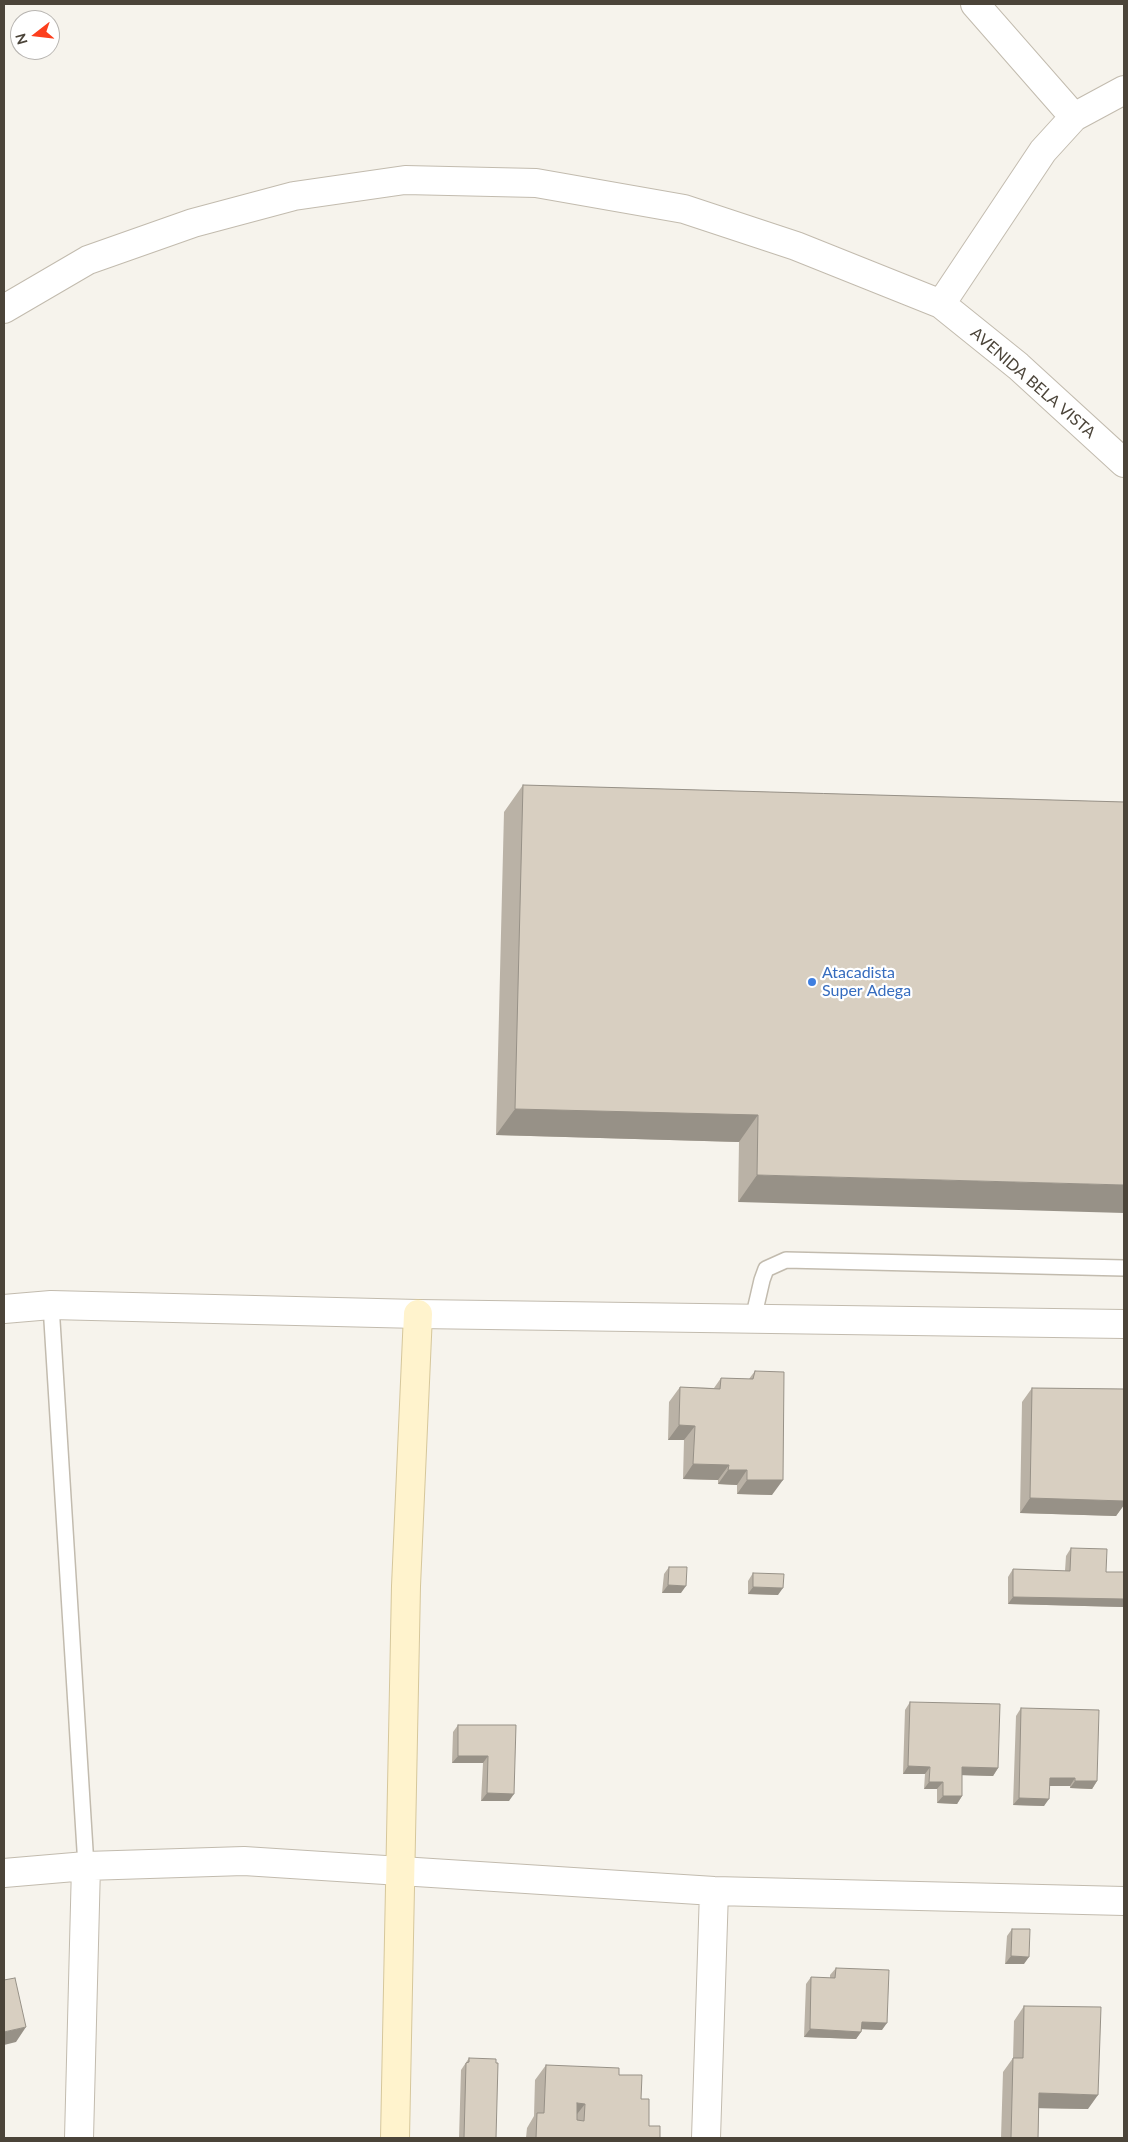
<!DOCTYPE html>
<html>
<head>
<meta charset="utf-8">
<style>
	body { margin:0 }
	#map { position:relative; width:1128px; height:2142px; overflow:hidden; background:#f6f3ec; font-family:Lato,sans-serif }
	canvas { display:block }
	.frame { position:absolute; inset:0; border:5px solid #4b4439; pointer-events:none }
	.north { position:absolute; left:10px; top:10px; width:50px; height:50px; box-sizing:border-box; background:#fff; border:1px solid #b7b4b0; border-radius:50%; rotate:254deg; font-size:14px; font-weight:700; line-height:20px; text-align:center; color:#4b4439 }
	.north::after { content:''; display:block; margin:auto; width:18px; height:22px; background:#fc3f1d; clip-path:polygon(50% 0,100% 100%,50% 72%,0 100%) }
</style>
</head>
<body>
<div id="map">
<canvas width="1128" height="2142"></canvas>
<div class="frame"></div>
<div class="north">N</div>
</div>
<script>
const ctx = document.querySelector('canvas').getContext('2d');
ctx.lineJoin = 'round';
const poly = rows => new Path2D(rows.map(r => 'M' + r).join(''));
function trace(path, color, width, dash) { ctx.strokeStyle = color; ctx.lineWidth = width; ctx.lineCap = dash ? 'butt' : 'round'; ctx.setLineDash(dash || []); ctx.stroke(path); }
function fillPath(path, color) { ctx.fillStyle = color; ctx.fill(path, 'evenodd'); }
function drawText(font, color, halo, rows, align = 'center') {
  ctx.font = font + ' Lato,sans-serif'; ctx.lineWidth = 4.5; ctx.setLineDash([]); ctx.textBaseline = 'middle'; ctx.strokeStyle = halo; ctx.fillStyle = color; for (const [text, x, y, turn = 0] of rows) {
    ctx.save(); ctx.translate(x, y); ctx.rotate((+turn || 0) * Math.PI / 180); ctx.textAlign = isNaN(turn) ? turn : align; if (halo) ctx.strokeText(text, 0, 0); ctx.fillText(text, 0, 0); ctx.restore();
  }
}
const lane = poly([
	[51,1305,86,1866],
	[753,1319,762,1280,766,1269,786,1260,1124,1268]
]);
const street = poly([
	[975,4,1074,117],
	[941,304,1018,366,1124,463],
	[4,309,88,260,193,223,294,196,405,180,536,183,684,209,796,246,941,304,1043,151,1074,117,1124,90],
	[4,1309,51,1305,418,1314,1124,1324],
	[4,1873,86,1866,244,1861,714,1891,1124,1901],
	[79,2138,86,1866],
	[706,2138,714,1891]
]);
const secondary = poly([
	[395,2138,406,1586,418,1314]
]);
trace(lane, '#c2bbae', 18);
trace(street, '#c2bbae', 30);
trace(secondary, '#d6c79b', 30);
trace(lane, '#fff', 15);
trace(street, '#fff', 28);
trace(secondary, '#fff3cd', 28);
fillPath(poly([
	[523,785,1124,802,738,1202,739,1142,496,1135,504,812],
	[755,1371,772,1495,737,1494,737,1485,718,1484,718,1480,683,1479,684,1440,668,1440,669,1402,680,1387,714,1388,721,1378,749,1379],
	[1032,1388,1124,1389,1124,1505,1116,1516,1020,1513,1022,1402],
	[1071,1548,1106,1572,1124,1572,1124,1605,1123,1607,1008,1604,1008,1577,1013,1569,1065,1571,1066,1556],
	[669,1567,681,1593,662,1593,664,1574],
	[753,1573,778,1595,748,1594,748,1581],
	[910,1702,998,1768,993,1776,962,1775,962,1796,957,1804,937,1803,937,1789,924,1789,925,1774,903,1774,905,1710],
	[1021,1708,1097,1781,1092,1789,1070,1788,1070,1786,1049,1786,1044,1806,1013,1805,1016,1716],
	[458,1725,516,1725,509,1801,481,1801,483,1763,452,1763,453,1732],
	[1012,1929,1024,1964,1005,1964,1007,1936],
	[836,1968,882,2030,862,2029,861,2032,856,2039,804,2037,806,1984,811,1977,830,1978,830,1975],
	[1024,2006,1088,2109,1039,2108,1038,2138,1001,2138,1003,2072,1013,2058,1014,2021],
	[469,2058,496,2138,459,2138,461,2070],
	[546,2065,619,2075,649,2126,660,2138,526,2138,527,2128,534,2116,535,2080]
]), '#bab2a6');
fillPath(poly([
	[515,1109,758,1115,739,1142,496,1135],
	[757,1175,1124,1185,1124,1213,738,1202],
	[679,1425,695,1426,684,1440,668,1440],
	[693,1464,729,1465,718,1480,683,1479],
	[728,1470,747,1470,737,1485,718,1484],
	[747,1480,783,1480,772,1495,737,1494],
	[1030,1498,1124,1501,1124,1505,1116,1516,1020,1513],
	[668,1585,686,1586,681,1593,662,1593],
	[753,1587,783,1588,778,1595,748,1594],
	[1013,1597,1124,1599,1124,1605,1123,1607,1008,1604],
	[458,1756,488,1756,483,1763,452,1763],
	[908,1766,930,1767,925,1774,903,1774],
	[962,1767,998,1768,993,1776,957,1775],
	[1050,1778,1075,1778,1070,1786,1044,1786],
	[1075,1781,1097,1781,1092,1789,1070,1788],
	[929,1782,943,1782,937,1789,924,1789],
	[487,1793,514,1794,509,1801,481,1801],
	[943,1796,962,1796,957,1804,937,1803],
	[1019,1798,1049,1799,1044,1806,1013,1805],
	[1011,1956,1029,1957,1024,1964,1005,1964],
	[862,2022,887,2023,882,2030,857,2029],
	[26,2027,16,2042,4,2045,4,2032],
	[810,2029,861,2032,856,2039,804,2037],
	[1039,2093,1098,2095,1088,2109,1029,2108],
	[577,2103,585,2104,574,2118]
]), '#979187');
const building = poly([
	[523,785,1124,802,1124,1185,757,1175,758,1115,515,1109,523,785],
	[755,1371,784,1372,783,1480,747,1480,747,1470,728,1470,729,1465,693,1464,695,1426,679,1425,680,1387,720,1389,721,1378,753,1379,755,1371],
	[1032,1388,1124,1389,1124,1501,1030,1498,1032,1388],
	[1071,1548,1107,1549,1106,1572,1124,1572,1124,1599,1013,1597,1013,1569,1070,1571,1071,1548],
	[669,1567,687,1567,686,1586,668,1585,669,1567],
	[753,1573,784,1574,783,1588,753,1587,753,1573],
	[910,1702,1000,1704,998,1768,962,1767,962,1796,943,1796,943,1782,929,1782,930,1767,908,1766,910,1702],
	[1021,1708,1099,1710,1097,1781,1075,1781,1075,1778,1050,1778,1049,1799,1019,1798,1021,1708],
	[458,1725,516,1725,514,1794,487,1793,488,1756,458,1756,458,1725],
	[1012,1929,1030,1929,1029,1957,1011,1956,1012,1929],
	[836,1968,889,1970,887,2023,862,2022,861,2032,810,2029,811,1977,835,1978,836,1968],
	[15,1978,26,2027,4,2032,4,1980,15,1978],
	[1024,2006,1101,2007,1098,2095,1039,2093,1038,2138,1011,2138,1013,2058,1023,2058,1024,2006],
	[469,2058,496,2059,496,2063,498,2063,496,2138,464,2138,466,2063,469,2062,469,2058],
	[546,2065,619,2068,619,2075,642,2075,641,2099,649,2099,649,2126,660,2126,660,2138,536,2138,537,2113,544,2113,546,2065],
	[577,2103,585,2104,584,2121,577,2120,577,2103]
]);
fillPath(building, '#d8cfc1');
trace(building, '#979187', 1);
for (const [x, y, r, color] of [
	[812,982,5,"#3f7fe0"]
]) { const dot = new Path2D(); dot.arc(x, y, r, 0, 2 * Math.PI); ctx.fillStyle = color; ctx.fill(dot); trace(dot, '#fff', 2); }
drawText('16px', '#4b4439', '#fff', [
	["AVENIDA BELA VISTA",1033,383,41]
]);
drawText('16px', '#366cbe', '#fff', [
	["Atacadista",822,973],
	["Super Adega",822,991]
], 'left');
</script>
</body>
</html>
